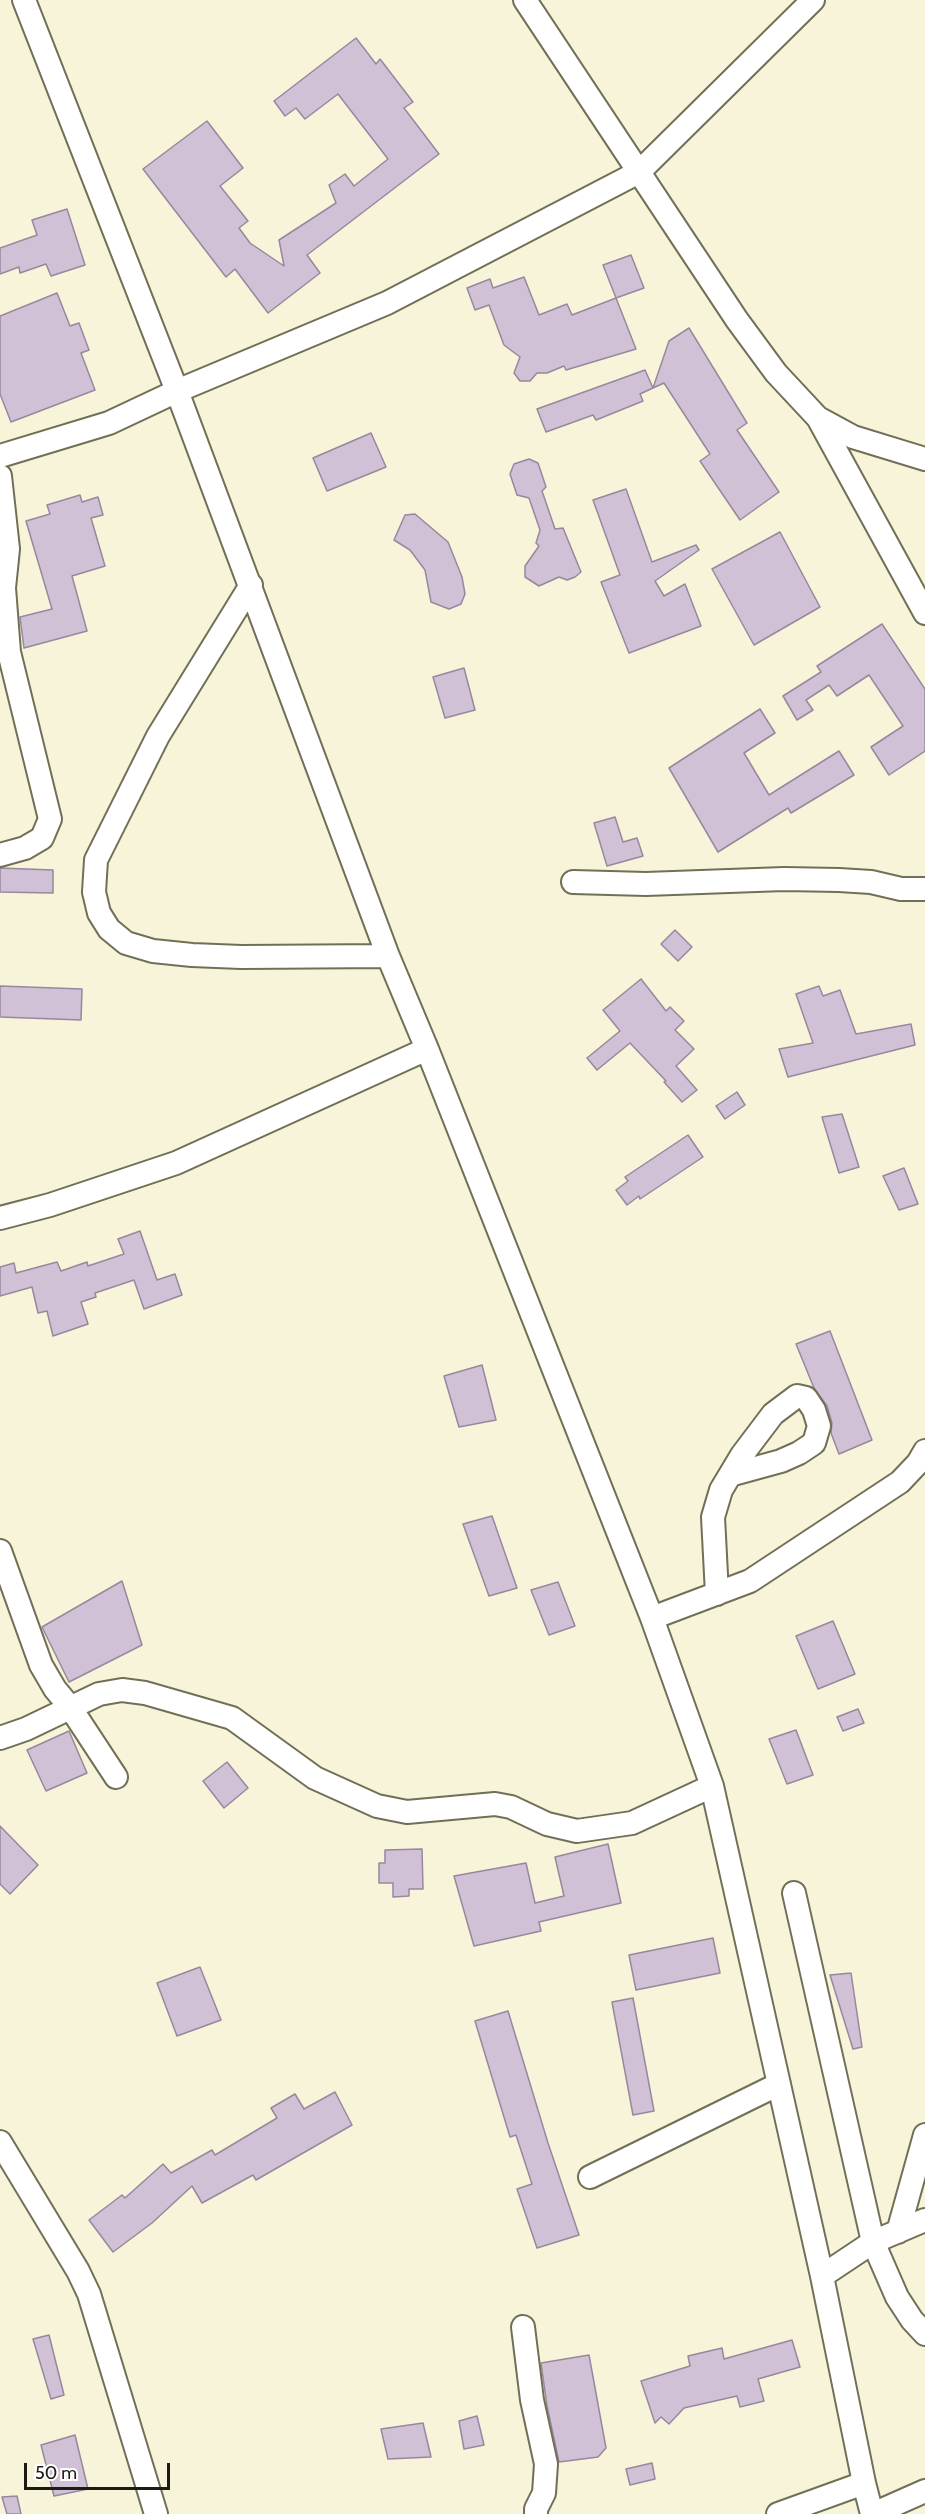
<!DOCTYPE html>
<html>
<head>
<meta charset="utf-8">
<style>
	body { margin:0 }
	#map { position:relative; width:925px; height:2514px; overflow:hidden; background:#f7f4d9; font-family:Cabin,sans-serif }
	canvas { display:block }
	.scale { position:absolute; left:24px; top:2463px; width:146px; height:27px; box-sizing:border-box; border:3px solid #1c1b11; border-top:0; padding-left:8px; font-size:18px; line-height:21px; white-space:nowrap; color:#1c1b11; -webkit-text-stroke:4px #fff; paint-order:stroke }
</style>
</head>
<body>
<div id="map">
<canvas width="925" height="2514"></canvas>
<div class="scale">50 m</div>
</div>
<script>
const ctx = document.querySelector('canvas').getContext('2d');
ctx.lineJoin = 'round';
function fillPath(path, color) { ctx.fillStyle = color; ctx.fill(path, 'evenodd'); }
const poly = rows => new Path2D(rows.map(r => 'M' + r).join(''));
function trace(path, color, width, dash) { ctx.strokeStyle = color; ctx.lineWidth = width; ctx.lineCap = dash ? 'butt' : 'round'; ctx.setLineDash(dash || []); ctx.stroke(path); }
const building = poly([
	[356,38,376,64,380,59,413,102,404,108,439,154,307,255,320,273,268,313,235,269,226,277,143,169,207,121,243,168,220,186,248,221,239,228,250,243,284,266,279,240,336,203,329,185,345,174,354,186,388,159,338,94,305,119,296,108,285,116,274,101,356,38],
	[67,209,85,265,51,276,46,264,20,273,19,267,0,274,0,248,37,235,32,220,67,209],
	[631,255,644,288,616,298,603,265,631,255],
	[524,277,539,315,567,304,572,315,616,298,636,349,566,370,564,366,547,373,537,373,530,381,520,381,514,373,520,357,504,345,489,305,475,310,467,288,490,279,493,288,524,277],
	[57,293,70,326,79,323,89,350,81,353,95,390,11,422,0,394,0,316,57,293],
	[689,328,747,423,737,430,779,492,740,520,700,461,710,454,664,383,653,388,669,341,689,328],
	[645,370,653,388,640,394,643,401,596,420,593,415,546,432,537,409,645,370],
	[371,433,386,467,327,491,313,458,371,433],
	[529,459,538,463,546,487,542,491,555,529,563,528,581,572,575,577,567,580,559,577,539,586,525,577,525,566,539,546,536,543,540,530,529,498,517,495,510,474,514,464,529,459],
	[626,489,652,562,696,545,699,550,655,581,664,596,685,584,701,626,629,653,601,582,620,575,593,500,626,489],
	[80,495,82,502,98,497,103,515,91,518,105,566,72,576,87,631,24,648,20,617,52,609,26,521,50,514,47,505,80,495],
	[415,514,448,542,462,577,465,594,461,604,449,609,431,602,425,570,410,550,394,540,405,515,415,514],
	[780,532,820,607,754,645,712,569,780,532],
	[882,624,925,689,925,751,889,775,871,747,903,726,869,675,837,696,829,685,806,700,813,710,797,720,783,696,821,672,817,666,882,624],
	[464,668,475,710,445,718,433,677,464,668],
	[760,709,775,733,744,753,769,795,839,751,854,775,791,813,788,808,718,852,669,768,760,709],
	[615,817,623,842,637,838,643,856,607,866,594,823,615,817],
	[0,868,53,870,53,893,0,892,0,868],
	[675,930,692,947,678,961,661,944,675,930],
	[641,979,666,1011,670,1007,684,1021,675,1030,694,1049,676,1066,697,1090,682,1102,664,1082,666,1081,630,1043,597,1070,587,1058,620,1031,603,1010,641,979],
	[0,986,82,989,81,1020,0,1017,0,986],
	[819,986,823,996,840,990,856,1034,911,1024,915,1045,788,1077,779,1049,813,1043,796,994,819,986],
	[737,1092,745,1105,725,1119,716,1106,737,1092],
	[842,1114,859,1167,839,1173,822,1117,842,1114],
	[688,1135,703,1157,640,1199,639,1196,627,1205,616,1190,628,1181,625,1177,688,1135],
	[904,1168,918,1204,899,1210,883,1176,904,1168],
	[140,1231,157,1280,175,1274,182,1295,144,1309,134,1280,95,1293,96,1297,81,1302,88,1324,53,1336,47,1311,38,1313,32,1287,0,1296,0,1267,14,1263,16,1273,57,1262,61,1271,87,1262,88,1266,124,1254,118,1239,140,1231],
	[830,1331,872,1440,839,1454,831,1433,832,1423,827,1406,814,1388,796,1344,830,1331],
	[482,1365,496,1420,459,1427,444,1376,482,1365],
	[492,1516,517,1588,489,1596,463,1524,492,1516],
	[122,1581,142,1645,69,1682,42,1627,122,1581],
	[558,1582,575,1626,549,1635,531,1590,558,1582],
	[833,1621,855,1674,818,1689,796,1636,833,1621],
	[858,1709,864,1723,843,1731,837,1717,858,1709],
	[796,1730,813,1775,787,1784,769,1739,796,1730],
	[69,1731,87,1773,46,1791,27,1750,69,1731],
	[227,1762,248,1788,224,1808,203,1781,227,1762],
	[0,1826,38,1865,10,1894,0,1884,0,1826],
	[608,1844,621,1903,539,1922,541,1931,474,1946,454,1876,526,1863,535,1903,564,1896,555,1857,608,1844],
	[422,1849,423,1889,409,1889,409,1896,393,1897,393,1883,379,1883,379,1863,385,1863,385,1850,422,1849],
	[713,1938,720,1973,636,1990,629,1955,713,1938],
	[200,1967,221,2020,177,2036,157,1983,200,1967],
	[851,1973,862,2047,853,2049,830,1975,851,1973],
	[633,1998,654,2111,633,2115,612,2002,633,1998],
	[508,2011,548,2143,579,2235,537,2248,517,2189,532,2184,516,2135,510,2137,475,2021,508,2011],
	[335,2092,352,2125,256,2180,253,2175,202,2203,192,2186,152,2223,113,2252,89,2220,122,2195,125,2198,163,2164,171,2173,212,2150,215,2155,277,2118,271,2108,295,2094,304,2109,335,2092],
	[49,2335,64,2395,51,2399,33,2339,49,2335],
	[792,2340,800,2367,758,2379,764,2401,740,2407,737,2396,684,2408,669,2424,661,2417,655,2423,641,2381,690,2366,688,2356,722,2348,724,2359,792,2340],
	[589,2355,606,2448,598,2457,559,2462,547,2406,541,2363,589,2355],
	[477,2416,484,2445,464,2449,459,2421,477,2416],
	[423,2423,431,2457,388,2459,381,2429,423,2423],
	[75,2435,88,2489,54,2496,41,2445,75,2435],
	[652,2463,655,2479,630,2485,626,2469,652,2463],
	[17,2496,21,2514,7,2514,2,2497,17,2496]
]);
fillPath(building, '#d1c1d7');
trace(building, '#97889d', 1.5);
const minor = poly([
	[24,0,177,391,388,956,427,1049,652,1618,712,1786,822,2276,864,2483,872,2514],
	[525,0,737,320,776,373,818,418,853,437,925,459],
	[818,418,925,613],
	[0,456,109,423,177,391,387,303,639,172,813,0],
	[0,476,8,549,4,588,9,652,50,819,42,838,25,848,0,855],
	[251,585,158,736,96,860,94,892,99,913,109,929,126,943,153,951,192,955,241,957,388,956],
	[573,882,646,884,784,879,839,880,871,882,901,889,925,889],
	[0,1218,50,1205,176,1163,427,1049],
	[0,1551,41,1665,55,1689,70,1707,116,1777],
	[717,1594,713,1517,721,1490,742,1455,773,1414,797,1396,806,1398,814,1410,819,1426,814,1443,799,1453,781,1461,730,1475],
	[652,1618,750,1581,900,1482,918,1463,925,1451],
	[0,1738,26,1729,99,1694,122,1690,145,1693,232,1718,315,1778,377,1806,407,1812,495,1804,511,1807,547,1824,577,1831,632,1823,712,1786],
	[794,1893,873,2242,897,2297,912,2320,925,2334],
	[0,2142,78,2271,89,2294,156,2514],
	[590,2177,779,2084],
	[898,2232,925,2135],
	[822,2276,873,2242,925,2220],
	[523,2327,532,2400,546,2464,544,2493,536,2509,536,2514],
	[778,2514,864,2483],
	[873,2514,925,2491]
]);
trace(minor, '#726f57', 26);
trace(minor, '#fff', 22);
</script>
</body>
</html>
